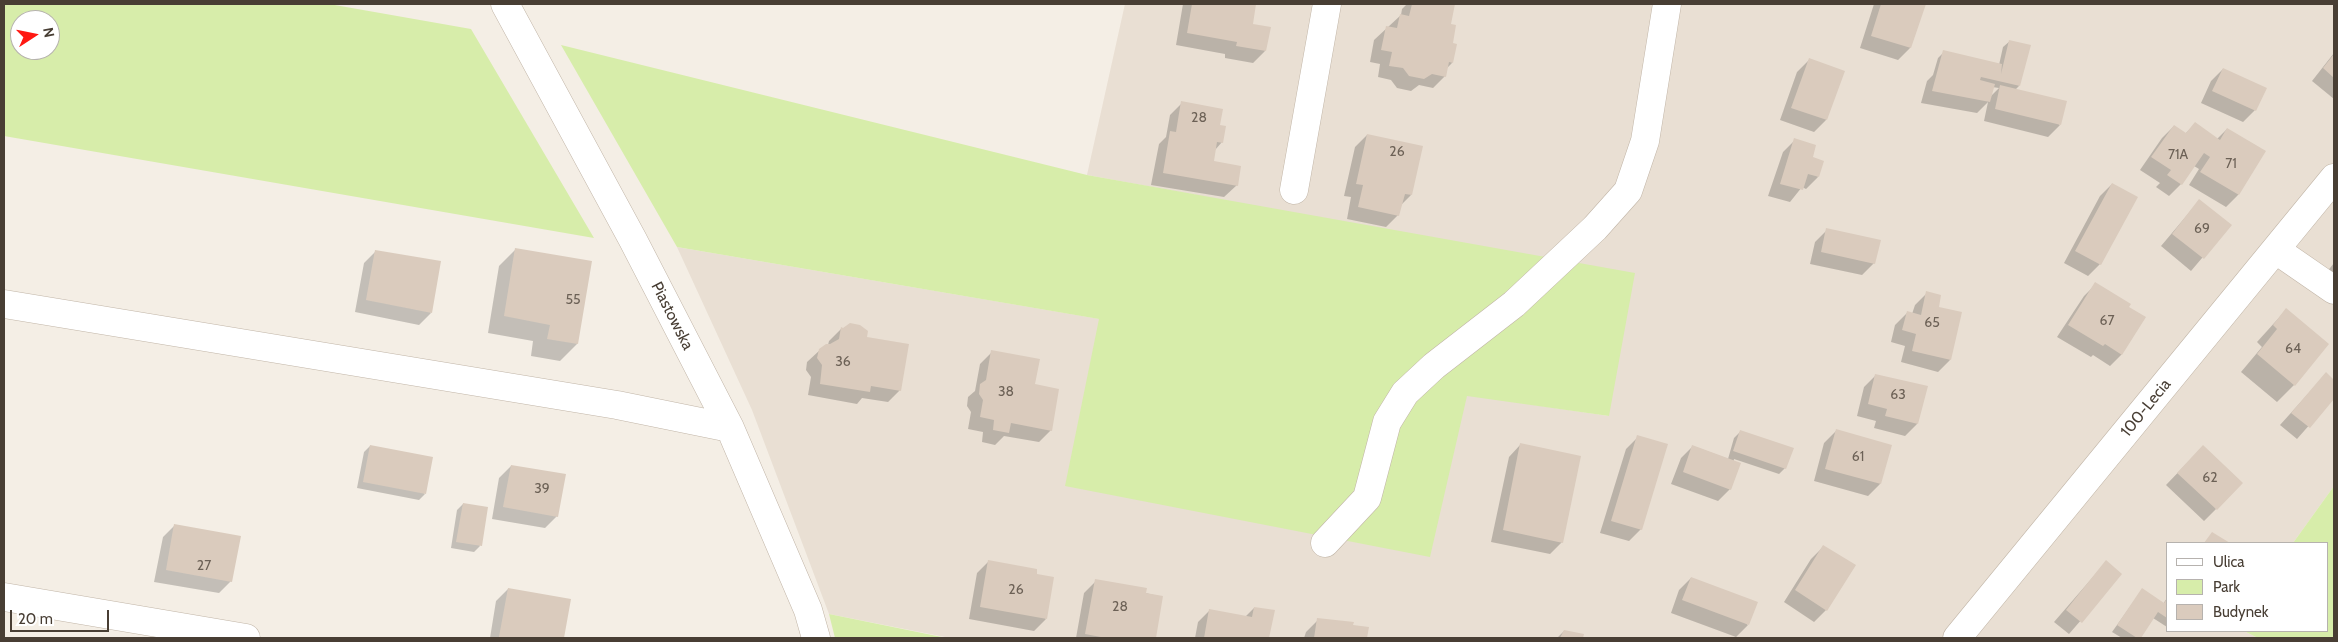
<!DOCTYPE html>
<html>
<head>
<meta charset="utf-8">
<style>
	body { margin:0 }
	#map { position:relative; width:2338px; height:642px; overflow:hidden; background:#f4eee5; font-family:Cabin,sans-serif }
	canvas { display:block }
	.frame { position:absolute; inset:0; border:5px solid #483e34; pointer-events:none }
	.legend { position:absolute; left:2166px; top:542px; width:162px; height:90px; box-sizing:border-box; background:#fff; border:1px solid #b6b2ae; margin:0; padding:6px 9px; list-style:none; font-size:15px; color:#483e34 }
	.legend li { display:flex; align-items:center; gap:10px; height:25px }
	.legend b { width:25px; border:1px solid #b6b2ae }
	.north { position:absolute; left:10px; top:10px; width:50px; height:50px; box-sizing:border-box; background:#fff; border:1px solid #b6b2ae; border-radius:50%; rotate:79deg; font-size:14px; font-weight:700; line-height:20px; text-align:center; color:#483e34 }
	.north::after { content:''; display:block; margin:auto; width:18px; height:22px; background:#ff1812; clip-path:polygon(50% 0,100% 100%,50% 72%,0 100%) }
	.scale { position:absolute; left:10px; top:610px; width:99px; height:22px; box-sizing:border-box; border:2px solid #483e34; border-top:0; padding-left:6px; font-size:15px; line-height:18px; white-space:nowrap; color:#483e34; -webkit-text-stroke:4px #fff; paint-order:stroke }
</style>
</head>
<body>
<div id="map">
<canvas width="2338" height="642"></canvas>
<div class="frame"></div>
<ul class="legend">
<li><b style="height:6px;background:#fff"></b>Ulica</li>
<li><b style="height:14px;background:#d7edaa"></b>Park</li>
<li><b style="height:14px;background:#dacbbd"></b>Budynek</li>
</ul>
<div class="north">N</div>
<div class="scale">20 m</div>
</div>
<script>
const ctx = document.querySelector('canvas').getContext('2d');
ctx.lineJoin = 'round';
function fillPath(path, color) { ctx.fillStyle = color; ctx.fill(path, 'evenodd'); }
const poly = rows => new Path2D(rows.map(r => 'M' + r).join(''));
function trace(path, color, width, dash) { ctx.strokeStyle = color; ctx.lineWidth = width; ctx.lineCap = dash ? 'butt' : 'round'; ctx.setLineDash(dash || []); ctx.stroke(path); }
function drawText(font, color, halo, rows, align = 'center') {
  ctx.font = font + ' Cabin,sans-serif'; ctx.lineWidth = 4.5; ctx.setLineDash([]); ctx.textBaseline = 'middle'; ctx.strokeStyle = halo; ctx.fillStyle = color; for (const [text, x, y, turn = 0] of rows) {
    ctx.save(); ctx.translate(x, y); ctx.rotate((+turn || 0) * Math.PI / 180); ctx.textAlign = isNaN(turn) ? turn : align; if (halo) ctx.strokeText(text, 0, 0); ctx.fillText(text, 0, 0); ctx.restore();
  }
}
fillPath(poly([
	[1125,4,2334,4,2334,486,2293,543,2167,543,2167,631,2244,631,2258,638,950,638,829,614,752,410,677,247,1100,319,1467,395,1609,416,1299,214,1087,175]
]), '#e9dfd3');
fillPath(poly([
	[4,4,329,4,471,29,594,238,4,136],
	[20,20,50,20,50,50,20,50],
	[561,45,1087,175,1635,273,1609,416,1467,396,1430,557,1065,486,1099,319,677,247],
	[2334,486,2334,638,2258,638,2244,631,2327,631,2327,543,2293,543],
	[829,614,942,637,950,638,835,638]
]), '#d7edaa');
fillPath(poly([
	[1183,4,1255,4,1251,25,1269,28,1265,51,1253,63,1225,58,1225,54,1176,45],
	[1407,4,1453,5,1450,25,1452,63,1446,69,1445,76,1433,88,1419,85,1411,91,1397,88,1391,80,1378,77,1380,64,1370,62,1374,40,1401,15,1402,9],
	[1874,4,1925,4,1910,48,1898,60,1860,48],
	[2010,41,2019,86,2015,90,2060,125,2048,137,1984,121,1988,102,1977,113,1921,103,1927,81,1933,75,1938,58,1944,52,1999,65,2003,47],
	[1992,87,1999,88,1990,97],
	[2334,53,2334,99,2312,81],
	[1809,60,1843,72,1826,120,1814,132,1780,120,1797,72],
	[2223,69,2255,110,2243,122,2201,103,2211,81],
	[1182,103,1219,126,1222,142,1215,150,1212,162,1237,185,1224,197,1151,185,1159,144,1166,137,1170,115],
	[2195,124,2217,139,2227,129,2264,151,2238,195,2226,207,2189,185,2199,169,2194,166,2181,184,2169,196,2156,187,2160,183,2140,170,2162,138,2174,126,2185,134],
	[1367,135,1421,147,1411,195,1401,205,1398,215,1386,227,1347,219,1351,197,1344,196,1355,147],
	[1795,140,1811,158,1818,177,1806,189,1802,187,1790,202,1768,196,1783,152],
	[2112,184,2100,264,2088,276,2064,263,2100,196],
	[2199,201,2230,225,2191,271,2161,246],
	[1827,230,1874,263,1862,275,1810,264,1815,242],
	[516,249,591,262,577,344,560,361,531,356,533,341,488,333,499,266],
	[376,251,431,313,419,325,355,312,364,263],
	[2334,263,2334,280,2326,273],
	[2096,284,2122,354,2110,366,2093,355,2091,357,2057,337,2084,296],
	[1927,293,1937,308,1950,360,1938,372,1901,362,1905,346,1891,342,1895,325,1907,313,1912,314,1915,305],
	[2286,310,2294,385,2277,402,2241,372,2262,347,2257,342],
	[841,329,866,338,900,390,888,402,862,398,857,404,808,395,811,377,806,370,807,362,820,350,828,345,829,341],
	[992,352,1034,385,1051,430,1039,442,1004,436,995,445,982,442,983,432,968,429,971,412,967,406,968,397,975,391,980,364],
	[2326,374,2334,381,2334,397,2297,439,2280,425],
	[1876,375,1927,387,1917,424,1905,436,1874,428,1876,421,1857,416,1864,387],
	[1836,431,1891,446,1880,484,1868,496,1814,481,1824,443],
	[1740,432,1785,468,1779,474,1734,459,1730,489,1718,501,1671,484,1681,458,1693,446,1728,459,1734,438],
	[1638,437,1641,529,1629,541,1600,533,1626,449],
	[1521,444,1562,542,1550,554,1491,542,1509,457],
	[370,446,425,494,419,500,357,488,364,452],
	[2191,459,2216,509,2204,521,2166,485],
	[511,466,557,516,545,528,492,519,499,478],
	[463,504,480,546,474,552,451,548,457,510],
	[175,525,231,581,219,593,154,582,163,537],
	[1823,547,1826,610,1814,622,1784,602,1811,559],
	[989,561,1046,619,1034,631,969,619,977,573],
	[2106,562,2121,574,2069,634,2054,622],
	[1691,578,1748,625,1736,637,1671,613,1679,590],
	[1096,581,1162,597,1154,638,1076,638,1084,593],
	[508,589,569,600,563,638,490,638,496,601],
	[2142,590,2163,604,2167,598,2167,627,2153,618,2139,638,2122,638,2112,632],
	[1254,608,1273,611,1268,638,1195,638,1198,622,1210,610,1245,617],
	[1318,620,1367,628,1366,638,1304,638,1306,632],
	[1564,631,1582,638,1584,638,1557,638]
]), '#0003');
fillPath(poly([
	[1192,4,1256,4,1253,24,1271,27,1266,51,1236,46,1237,42,1187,33],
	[1412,4,1455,4,1451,24,1456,25,1453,43,1457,44,1453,63,1449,62,1446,77,1432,74,1424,79,1409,76,1403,68,1389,66,1392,52,1381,50,1386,26,1397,28,1400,14,1409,16],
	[1881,4,1926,4,1911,48,1871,36],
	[2009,40,2031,45,2020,86,1981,77,1980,80,1995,84,1990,102,1932,91,1943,50,2002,64,2001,74],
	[2334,54,2334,78,2323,68],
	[1809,58,1845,71,1827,120,1791,108],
	[2223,68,2267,88,2256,111,2212,91],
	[2000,85,2067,101,2061,125,1995,109],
	[1181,101,1223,109,1220,125,1226,126,1223,143,1217,142,1214,161,1241,166,1238,186,1163,173,1170,131,1176,132],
	[2195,122,2220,140,2227,128,2266,151,2239,195,2200,172,2210,157,2204,153,2182,185,2167,175,2171,170,2151,157,2174,125,2186,133],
	[1367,134,1423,146,1412,195,1405,194,1399,216,1358,207,1363,185,1356,184],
	[1794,138,1816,145,1813,157,1824,161,1819,177,1808,174,1803,190,1780,184],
	[2112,183,2138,197,2101,265,2075,251],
	[2199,199,2232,225,2204,259,2172,234],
	[1826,228,1881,240,1875,264,1821,252],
	[515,248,592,261,578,344,547,339,550,325,504,316],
	[375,250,441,261,432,313,366,300],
	[2095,282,2131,304,2129,307,2146,317,2122,355,2105,344,2103,346,2068,325],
	[1926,291,1941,295,1939,307,1962,312,1951,360,1912,351,1916,334,1902,330,1907,311,1921,315],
	[2286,308,2329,344,2295,386,2257,354,2277,329,2273,325],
	[850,323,860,325,868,331,867,337,909,344,901,391,871,386,870,392,820,384,822,365,817,358,819,349,826,344,830,344,839,339,841,327,843,328],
	[991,350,1040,359,1035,384,1059,389,1052,431,1011,423,1009,433,993,430,994,420,980,417,983,400,979,394,980,384,986,380],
	[2326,372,2334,380,2334,399,2310,428,2291,413],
	[1875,374,1928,386,1918,424,1885,416,1887,409,1868,404],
	[1836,429,1892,445,1881,484,1825,469],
	[1740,430,1794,448,1786,469,1733,451],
	[1637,435,1668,444,1642,530,1611,521],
	[1520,443,1581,456,1563,543,1503,530],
	[370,445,433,457,426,494,363,482],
	[1692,445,1741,463,1731,490,1683,472],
	[2203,445,2243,483,2217,510,2177,473],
	[511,465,566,474,558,517,503,507],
	[463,503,488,507,482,546,456,542],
	[174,524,241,536,232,582,166,570],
	[2212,532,2230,543,2204,543],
	[1823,545,1856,565,1827,611,1795,590],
	[988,560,1037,569,1037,574,1054,577,1047,619,980,607],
	[2106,560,2122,574,2082,623,2066,610],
	[1691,577,1758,602,1749,625,1682,600],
	[1095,579,1147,588,1146,593,1163,596,1156,638,1106,638,1085,634],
	[508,588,571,599,564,638,499,637],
	[2142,588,2164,603,2167,599,2167,618,2158,612,2141,638,2137,638,2117,625],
	[1254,607,1275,610,1269,638,1204,638,1209,609,1252,617],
	[1317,618,1354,622,1353,625,1369,627,1367,638,1314,638],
	[1564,630,1584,634,1583,638,1560,638]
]), '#dacbbd');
const minor = poly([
	[505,4,633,240,730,428,808,610,816,638],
	[1294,190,1327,4],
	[2276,250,2334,290],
	[4,304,617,405,730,428],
	[1325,543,1367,498,1387,422,1405,393,1434,366,1514,304,1595,228,1628,191,1645,141,1667,4],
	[4,597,246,638],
	[1957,638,2334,178]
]);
trace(minor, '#c1b5a7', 29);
trace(minor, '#fff', 28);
drawText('14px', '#6c6156', null, [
	["28",1199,118],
	["26",1397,152],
	["71A",2178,155],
	["71",2231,164],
	["69",2202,229],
	["55",573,300],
	["67",2107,321],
	["65",1932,323],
	["64",2293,349],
	["36",843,362],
	["38",1006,392],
	["63",1898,395],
	["61",1858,457],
	["62",2210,478],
	["39",542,489],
	["27",204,566],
	["26",1016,590],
	["28",1120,607]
]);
drawText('16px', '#483e34', '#fff', [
	["Piastowska",672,316,63],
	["100-Lecia",2146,408,-51]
]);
</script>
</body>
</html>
